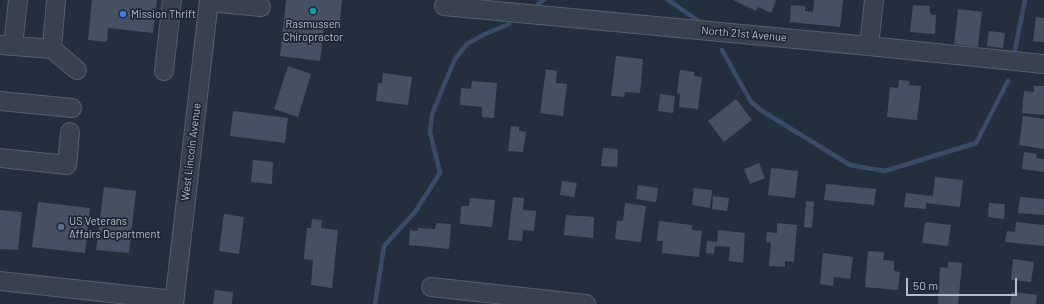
<!DOCTYPE html>
<html>
<head>
<meta charset="utf-8">
<style>
	body { margin:0 }
	#map { position:relative; width:1044px; height:304px; overflow:hidden; background:#242f3e; font-family:Barlow,sans-serif }
	canvas { display:block }
	.scale { position:absolute; left:906px; top:278px; width:111px; height:18px; box-sizing:border-box; border:2px solid #b4bcc9; border-top:0; padding-left:5px; font-size:12px; line-height:14px; white-space:nowrap; color:#b4bcc9; -webkit-text-stroke:3px #1d2633; paint-order:stroke }
</style>
</head>
<body>
<div id="map">
<canvas width="1044" height="304"></canvas>
<div class="scale">50 m</div>
</div>
<script>
const ctx = document.querySelector('canvas').getContext('2d');
ctx.lineJoin = 'round';
const poly = rows => new Path2D(rows.map(r => 'M' + r).join(''));
function trace(path, color, width, dash) { ctx.strokeStyle = color; ctx.lineWidth = width; ctx.lineCap = dash ? 'butt' : 'round'; ctx.setLineDash(dash || []); ctx.stroke(path); }
function fillPath(path, color) { ctx.fillStyle = color; ctx.fill(path, 'evenodd'); }
function drawText(font, color, halo, rows, align = 'center') {
  ctx.font = font + ' Barlow,sans-serif'; ctx.lineWidth = 3.5; ctx.setLineDash([]); ctx.textBaseline = 'middle'; ctx.strokeStyle = halo; ctx.fillStyle = color; for (const [text, x, y, turn = 0] of rows) {
    ctx.save(); ctx.translate(x, y); ctx.rotate((+turn || 0) * Math.PI / 180); ctx.textAlign = isNaN(turn) ? turn : align; if (halo) ctx.strokeText(text, 0, 0); ctx.fillText(text, 0, 0); ctx.restore();
  }
}
trace(poly([
	[668,0,700,22],
	[538,4,544,0],
	[722,50,751,102,762,111,850,165,885,171,976,143,1008,81],
	[1015,50,1025,0],
	[375,304,384,246,415,212,440,173,430,132,432,114,455,59,467,44,485,34,509,24]
]), '#394c67', 4.5);
fillPath(poly([
	[92,0,157,0,153,33,108,28,107,42,88,40],
	[286,0,342,0,339,29,324,27,320,61,280,56],
	[733,0,774,0,776,1,771,13,758,7,756,11],
	[814,0,843,0,840,27,790,22,791,5,805,6,805,11,813,12],
	[913,5,930,6,930,14,936,15,935,34,910,32],
	[958,9,982,12,978,47,954,44],
	[1036,17,1044,18,1044,42,1033,41],
	[989,31,1005,33,1003,48,987,46],
	[616,56,643,59,640,93,625,92,624,97,611,96],
	[288,66,311,74,298,117,274,109],
	[546,69,557,71,556,83,567,84,563,116,540,113],
	[680,70,694,72,694,76,702,77,698,109,679,107,680,94,677,93],
	[383,73,412,77,408,105,376,101,378,83,382,83],
	[899,80,910,81,909,85,921,86,917,120,887,117,890,87,898,88],
	[472,81,497,83,494,118,482,117,482,107,460,105,461,88,471,89],
	[1034,86,1044,86,1044,115,1022,113,1024,91,1034,92],
	[660,94,675,96,673,113,658,111],
	[736,99,752,120,724,142,708,121],
	[233,111,288,118,285,143,230,136],
	[1023,116,1044,119,1044,149,1019,145],
	[511,126,519,127,519,131,526,132,523,152,508,151],
	[603,148,618,149,617,167,601,166],
	[1024,152,1037,154,1036,158,1044,159,1044,172,1022,169],
	[253,160,273,162,272,184,251,182],
	[759,163,765,178,750,184,744,169],
	[771,168,798,171,795,198,768,195],
	[935,177,963,180,960,207,926,203,926,209,904,207,906,193,933,196],
	[562,181,577,183,574,197,560,195],
	[826,184,876,189,874,205,824,200],
	[638,185,658,188,656,202,636,199],
	[104,187,136,191,129,253,96,250],
	[694,188,712,190,710,208,692,205],
	[713,196,729,198,727,211,712,209],
	[513,197,524,198,523,210,536,211,534,231,523,230,522,241,508,240],
	[1020,197,1044,199,1044,215,1018,213],
	[470,198,495,200,492,227,460,224,461,206,469,206],
	[806,201,814,202,812,228,804,227],
	[38,202,90,208,85,253,32,247],
	[625,203,646,206,641,242,615,239,617,221,623,221],
	[989,203,1005,204,1004,219,988,217],
	[0,210,22,212,18,250,0,249],
	[224,214,244,217,239,254,219,251],
	[566,215,594,217,593,238,564,235],
	[312,219,322,220,321,228,338,230,332,288,311,285,313,260,304,259,307,228,311,228],
	[659,221,692,225,692,230,702,231,699,257,662,253,663,241,657,241],
	[925,222,951,225,948,246,922,243],
	[1016,222,1044,225,1044,246,1005,242,1007,231,1015,232],
	[436,223,451,224,449,249,409,245,410,230,418,231,418,228,435,229],
	[777,223,797,225,794,262,785,261,785,267,769,266,771,243,766,242,767,232,777,233],
	[718,230,745,233,743,263,729,261,730,247,715,246,714,254,706,253,707,241,717,242],
	[868,251,884,252,883,260,894,261,894,271,900,272,898,290,865,287],
	[823,253,853,257,850,279,834,277,833,286,820,284],
	[1013,259,1034,262,1031,282,1011,280],
	[948,262,962,263,958,304,938,304,940,267,948,268],
	[215,290,233,292,232,304,213,304],
	[1012,292,1037,295,1036,304,1010,304]
]), '#455162');
const minor = poly([
	[209,2,261,7],
	[444,6,869,46,1044,64],
	[0,45,52,49,77,70],
	[13,46,18,0],
	[869,46,874,0],
	[52,49,56,0],
	[164,71,172,0],
	[0,101,72,108],
	[0,158,67,165,70,132],
	[0,281,174,300],
	[431,287,586,304],
	[174,304,209,0]
]);
trace(minor, '#565f6c', 20);
trace(minor, '#38414e', 18);
for (const [x, y, r, color] of [
	[313,11,4,"#0f9aa8"],
	[123,14,4,"#3f7fe0"],
	[61,227,4,"#5c6f8a"]
]) { const dot = new Path2D(); dot.arc(x, y, r, 0, 2 * Math.PI); ctx.fillStyle = color; ctx.fill(dot); trace(dot, '#1d2633', 1.5); }
drawText('11px', '#b4bcc9', '#1d2633', [
	["Mission Thrift",131,14],
	["Rasmussen",313,24,"center"],
	["Chiropractor",313,37,"center"],
	["US Veterans",69,221],
	["Affairs Department",69,234]
], 'left');
drawText('11px', '#b4bcc9', '#1d2633', [
	["North 21st Avenue",744,34,5],
	["West Lincoln Avenue",191,152,-83]
]);
</script>
</body>
</html>
